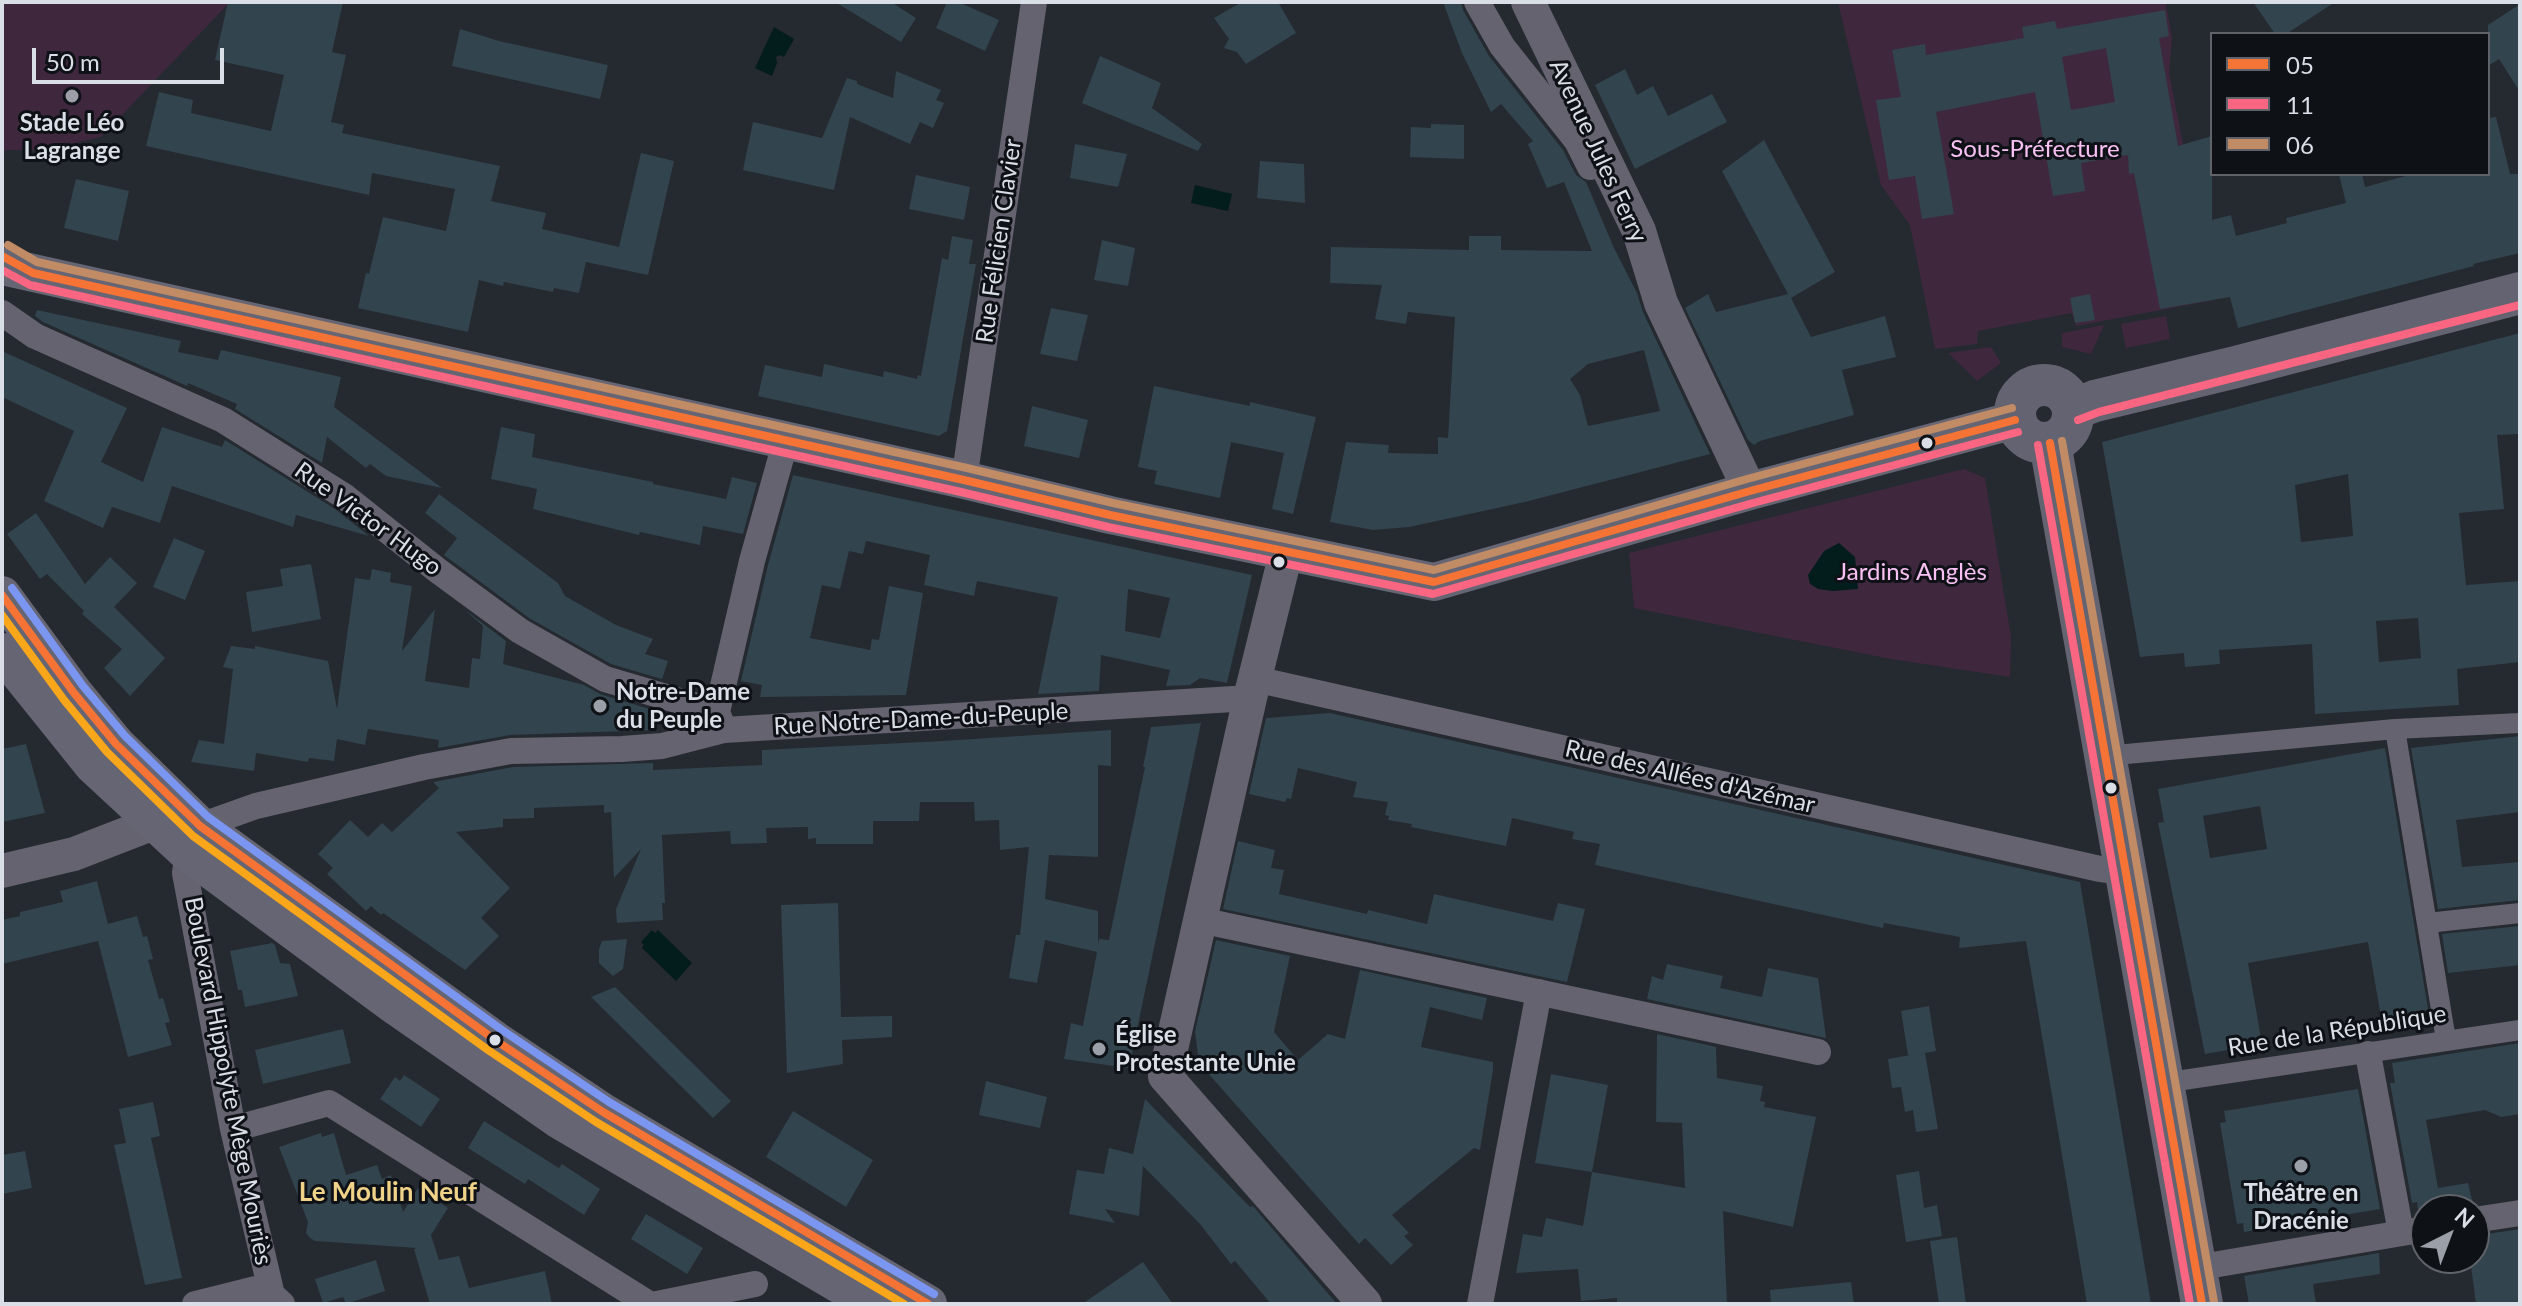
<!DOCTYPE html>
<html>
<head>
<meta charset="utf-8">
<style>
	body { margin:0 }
	#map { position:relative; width:2522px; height:1306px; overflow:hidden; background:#252930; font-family:Lato,sans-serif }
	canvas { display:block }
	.frame { position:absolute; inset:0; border:4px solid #dadfe7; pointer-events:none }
	.legend { position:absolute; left:2210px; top:32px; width:280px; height:144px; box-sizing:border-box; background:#0e1116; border:2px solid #60636a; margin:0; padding:10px 14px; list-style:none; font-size:24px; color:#dadfe7 }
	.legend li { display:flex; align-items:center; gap:16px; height:40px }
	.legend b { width:40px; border:2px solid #60636a }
	.north { position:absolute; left:2410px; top:1194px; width:80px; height:80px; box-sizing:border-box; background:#0e1116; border:2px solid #60636a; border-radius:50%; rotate:42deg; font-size:22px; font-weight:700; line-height:32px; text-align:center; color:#dadfe7 }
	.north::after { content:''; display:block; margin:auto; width:28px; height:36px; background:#9b9fa7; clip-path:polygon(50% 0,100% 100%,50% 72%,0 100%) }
	.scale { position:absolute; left:32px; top:48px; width:192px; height:36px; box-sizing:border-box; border:4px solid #dadfe7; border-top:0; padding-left:10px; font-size:24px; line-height:28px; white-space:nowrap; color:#dadfe7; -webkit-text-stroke:6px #0e1116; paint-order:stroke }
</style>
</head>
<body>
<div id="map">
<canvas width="2522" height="1306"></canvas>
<div class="frame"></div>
<ul class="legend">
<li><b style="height:10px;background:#f57335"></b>05</li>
<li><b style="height:10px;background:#fa6682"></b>11</li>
<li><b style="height:10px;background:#c18c65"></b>06</li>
</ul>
<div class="north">N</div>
<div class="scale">50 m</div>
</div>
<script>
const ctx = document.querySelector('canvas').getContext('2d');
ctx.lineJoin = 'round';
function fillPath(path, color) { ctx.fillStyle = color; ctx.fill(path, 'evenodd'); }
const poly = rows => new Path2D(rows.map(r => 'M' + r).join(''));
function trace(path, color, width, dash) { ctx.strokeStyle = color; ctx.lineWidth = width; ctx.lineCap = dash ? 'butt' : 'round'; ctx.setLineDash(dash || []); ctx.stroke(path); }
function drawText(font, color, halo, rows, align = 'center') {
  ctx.font = font + ' Lato,sans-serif'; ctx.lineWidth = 6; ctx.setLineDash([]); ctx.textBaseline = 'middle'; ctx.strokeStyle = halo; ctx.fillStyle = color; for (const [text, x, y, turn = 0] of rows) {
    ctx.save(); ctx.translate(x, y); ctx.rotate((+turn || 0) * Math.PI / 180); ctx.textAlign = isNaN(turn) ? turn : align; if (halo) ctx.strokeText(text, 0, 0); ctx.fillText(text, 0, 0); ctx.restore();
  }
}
fillPath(poly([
	[2,2,230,2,101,137,45,150,2,150],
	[1838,2,2164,2,2166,5,2172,38,2169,73,2214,300,2076,326,2072,313,1978,331,1977,344,1935,349,1910,225,1881,185],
	[2166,316,2170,339,2126,348,2121,324],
	[2104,325,2091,354,2062,347,2062,333],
	[1991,347,2001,363,1977,381,1948,353],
	[1964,469,1985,478,2011,637,2010,677,1891,659,1634,608,1629,553]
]), '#3f283e');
fillPath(poly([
	[774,27,794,39,784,57,780,55,776,57,777,63,772,76,755,68],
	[1195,185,1232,194,1228,211,1191,203],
	[1839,543,1855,557,1858,589,1833,591,1818,589,1810,584,1808,575,1824,551],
	[652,930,655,933,658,930,692,963,676,981,642,948,644,945,641,942]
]), '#031c1c');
fillPath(poly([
	[228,2,343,2,332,52,346,55,331,122,344,125,342,133,500,166,491,201,546,213,542,229,619,247,641,153,674,161,648,275,586,262,579,293,554,288,553,292,504,282,503,286,479,280,468,332,358,308,366,273,369,274,383,217,446,231,455,189,372,173,369,195,146,146,159,92,193,100,191,113,271,131,284,75,215,60],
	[835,2,891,2,916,18,901,42],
	[947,2,958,2,999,20,985,51,936,28],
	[1242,2,1278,2,1296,33,1246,64,1237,52,1224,48,1229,39,1214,18],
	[1443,2,1461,2,1463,10,1489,56,1563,150,1576,175,1586,182,1614,248,1637,293,1643,312,1710,454,1525,502,1409,527,1373,530,1330,522,1346,442,1389,445,1388,453,1438,454,1438,437,1448,438,1455,317,1408,312,1406,324,1375,319,1382,285,1330,283,1331,247,1469,250,1469,236,1501,236,1501,250,1592,251,1564,182,1547,188,1528,144,1533,141,1501,104,1491,112,1462,53],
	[1644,350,1660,411,1588,426,1580,395,1570,379,1588,364],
	[2253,2,2335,2,2286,34,2275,34],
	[2520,4,2520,92,2499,59,2488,66,2488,25],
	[2165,10,2169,36,2159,38,2178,146,2212,136,2212,220,2231,215,2236,236,2287,223,2286,218,2346,203,2339,174,2362,174,2365,187,2413,174,2488,174,2488,118,2496,117,2510,174,2520,174,2520,253,2473,264,2474,266,2238,328,2230,297,2160,309,2134,173,2129,174,2128,155,2081,163,2085,191,2053,196,2035,92,1936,112,1954,214,1922,219,1915,176,1889,180,1876,100,1901,97,1892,50,1925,44,1926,55,2024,38,2022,27,2055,21,2057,29],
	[2106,48,2115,102,2071,110,2062,57],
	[460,29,499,41,608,65,600,99,452,66],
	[1100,56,1161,83,1152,108,1202,144,1198,151,1082,103],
	[1625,69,1637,95,1653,86,1668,116,1712,94,1727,122,1635,169,1595,85],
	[896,71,941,90,936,100,944,103,933,128,920,122,910,144,850,117,834,190,743,170,753,122,822,138,847,78,857,81,857,84,893,98],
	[1431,124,1464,125,1464,159,1410,157,1411,127,1431,128],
	[1764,140,1835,272,1791,298,1811,337,1885,316,1896,357,1842,370,1854,415,1760,441,1754,445,1748,440,1685,308,1708,294,1716,312,1788,294,1722,171],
	[1075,144,1127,154,1118,187,1070,178],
	[1260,161,1304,164,1305,203,1257,198],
	[916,175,970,187,964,220,909,209],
	[76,179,129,191,118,241,64,228],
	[952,236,973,240,969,264,976,264,947,431,939,436,758,396,765,365,822,377,824,364,883,377,884,371,917,379,918,375,921,376,942,258,948,260],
	[1102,240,1135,248,1128,286,1094,280],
	[2090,294,2095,320,2075,323,2070,298],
	[1051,308,1088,315,1077,361,1040,354],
	[37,310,181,341,178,352,218,360,221,350,341,377,334,407,442,488,386,476,370,464,366,468,327,437,322,463,235,409,237,404,188,383,187,386,43,322,35,316],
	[2520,333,2520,434,2497,435,2504,509,2459,513,2466,585,2520,581,2520,662,2457,669,2459,705,2315,714,2312,644,2219,650,2220,664,2185,667,2184,653,2140,657,2102,442],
	[2348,474,2353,536,2301,542,2295,485],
	[2418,618,2421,658,2379,662,2376,621],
	[2,351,127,408,101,462,143,482,162,427,222,447,225,440,335,509,369,536,296,515,293,527,172,486,160,523,112,507,103,528,44,501,74,431,2,397],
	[1154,386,1250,406,1250,402,1316,417,1293,514,1272,509,1284,453,1231,442,1220,498,1154,484,1157,471,1138,467],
	[1032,406,1088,420,1079,458,1024,446],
	[501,427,535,434,532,457,653,482,653,484,726,499,732,477,757,483,743,534,703,526,700,545,640,532,639,535,533,509,537,489,491,479],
	[793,475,1252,575,1227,683,1200,678,1190,685,1166,686,1170,670,1101,655,1099,691,1038,694,1058,597,977,581,974,596,924,585,930,555,866,541,863,554,849,551,840,589,822,585,810,638,870,650,872,639,879,640,889,586,923,593,906,695,760,697,762,685,741,681,768,565],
	[1128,589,1170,598,1160,638,1125,631],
	[439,494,558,583,565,596,616,625,653,639,645,654,668,661,662,679,611,664,529,618,444,555,457,538,425,513],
	[36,513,85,584,110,557,137,583,114,607,165,658,130,696,104,668,122,649,82,614,84,611,47,574,40,579,7,534],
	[174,538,205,551,185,600,153,587],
	[311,564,321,619,252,632,246,592,283,586,280,569],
	[372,569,391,573,390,582,412,586,402,651,435,609,425,681,469,688,472,658,480,659,483,626,464,609,506,641,503,664,584,685,600,694,659,712,657,730,510,735,438,748,439,740,368,729,365,745,337,739,334,761,309,758,308,762,256,753,254,771,191,762,199,740,224,744,233,669,223,667,231,646,255,649,255,646,328,661,337,709,355,578,370,580],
	[1330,713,2080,882,2151,1304,2087,1304,2026,941,1959,948,1960,937,1884,923,1883,928,1595,865,1600,844,1572,839,1574,832,1512,818,1506,846,1411,827,1412,824,1388,820,1389,816,1385,815,1388,802,1353,797,1357,782,1298,768,1291,799,1287,798,1285,802,1249,794,1266,718],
	[1201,723,1129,1068,1064,1059,1071,1023,1083,1026,1097,952,1045,940,1037,983,1009,978,1016,935,1020,935,1029,847,1000,850,999,820,975,821,974,802,920,802,919,821,873,821,873,844,816,844,816,838,808,839,808,827,766,828,767,843,731,844,730,831,662,835,665,903,662,903,663,920,617,923,616,909,641,849,614,878,611,812,604,813,604,805,534,808,534,818,503,819,503,827,456,832,510,888,481,918,499,936,465,970,383,913,381,915,371,906,366,911,327,874,333,868,318,854,350,820,368,837,382,823,392,832,439,788,433,782,513,767,653,763,653,770,762,765,762,750,943,741,1111,730,1111,766,1098,765,1098,857,1049,855,1045,899,1098,911,1098,945,1099,939,1109,940,1145,767,1143,767,1151,727],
	[2520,736,2520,812,2456,820,2462,867,2520,862,2520,900,2438,909,2411,748],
	[26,744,45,813,2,822,2,749],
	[2385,748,2429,1015,2382,1023,2368,942,2248,963,2262,1044,2205,1054,2158,823,2164,822,2158,789],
	[2260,806,2267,849,2210,858,2203,816],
	[1238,841,1275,850,1271,868,1284,870,1279,894,1367,914,1368,910,1427,924,1434,894,1553,921,1558,903,1585,909,1567,982,1223,909],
	[97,881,108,924,137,916,143,937,147,936,153,959,148,960,159,999,163,998,170,1022,165,1023,172,1045,128,1057,98,941,2,964,2,920,20,916,20,912,63,902,60,891],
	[838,903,841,1017,892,1016,892,1037,842,1040,843,1064,787,1073,781,905],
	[2520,926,2520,965,2448,973,2442,934],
	[627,939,623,969,613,976,599,963,599,949,602,941],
	[1216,940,1290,956,1274,1032,1298,1060,1328,1034,1345,1039,1360,970,1487,998,1482,1020,1430,1007,1421,1047,1493,1062,1493,1070,1480,1150,1474,1148,1392,1215,1409,1233,1404,1236,1413,1245,1391,1265,1365,1238,1359,1244,1199,1063,1195,1032],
	[272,943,275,945,280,963,290,964,298,996,245,1007,242,990,238,990,230,951],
	[1667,964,1723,976,1720,988,1762,997,1768,968,1818,978,1826,1038,1647,999,1652,976,1663,980],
	[615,987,731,1101,713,1118,591,997],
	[1929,1006,1936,1051,1925,1053,1938,1129,1916,1132,1913,1110,1905,1112,1901,1087,1892,1088,1888,1059,1911,1055,1908,1055,1901,1011],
	[343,1029,351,1063,263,1084,255,1050],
	[1657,1034,1716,1047,1717,1078,1763,1086,1760,1101,1765,1102,1764,1107,1816,1117,1793,1227,1723,1211,1727,1304,1617,1304,1617,1298,1581,1301,1578,1269,1516,1273,1523,1234,1542,1237,1546,1218,1583,1226,1592,1172,1685,1188,1682,1123,1656,1122],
	[2520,1043,2520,1114,2501,1117,2485,1110,2426,1120,2438,1188,2468,1183,2473,1204,2462,1210,2418,1210,2417,1202,2412,1203,2390,1083,2395,1083,2392,1063],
	[1551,1074,1608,1085,1592,1172,1535,1163],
	[404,1075,440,1099,421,1127,380,1099,395,1077,400,1081],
	[986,1081,1047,1097,1040,1128,979,1115],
	[2358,1089,2380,1209,2244,1232,2243,1223,2237,1224,2220,1123,2226,1122,2224,1111],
	[1145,1099,1250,1207,1253,1206,1337,1304,1271,1304,1235,1261,1231,1264,1200,1224,1143,1166,1139,1216,1105,1209,1115,1223,1069,1214,1077,1170,1104,1174,1109,1148,1133,1154],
	[153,1102,160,1136,151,1138,182,1278,145,1285,114,1145,126,1143,119,1109],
	[793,1111,873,1160,846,1207,766,1157],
	[484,1121,559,1168,562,1164,600,1189,584,1215,528,1179,525,1184,468,1148],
	[321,1133,322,1137,334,1133,346,1175,377,1165,382,1179,391,1175,403,1212,418,1188,448,1208,431,1235,439,1260,459,1256,469,1288,545,1271,552,1304,430,1304,414,1249,417,1248,315,1241,310,1238,306,1233,308,1222,279,1147],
	[25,1151,32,1188,2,1194,2,1155],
	[1919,1171,1924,1208,1937,1205,1942,1236,1906,1242,1896,1175],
	[646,1214,703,1248,687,1274,631,1239],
	[2520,1229,2520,1304,2476,1304,2470,1258,2474,1258,2474,1236],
	[1957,1237,1966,1304,1939,1304,1930,1241],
	[2379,1253,2380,1274,2313,1284,2316,1304,2249,1304,2244,1276],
	[376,1260,385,1291,346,1304,343,1297,323,1303,315,1279],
	[1143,1262,1173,1304,1082,1304],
	[1851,1282,1854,1304,1771,1304,1770,1290]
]), '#32444d');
trace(poly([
	[2395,729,2446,1040],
	[2105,756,2395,729,2520,723],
	[2427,923,2520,913],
	[2163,1083,2520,1030]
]), '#64636f', 20);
trace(poly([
	[1477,2,1502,46,1577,141,1590,167],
	[2,313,35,336,223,420,344,496,437,570,520,631,605,679,717,712,724,730],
	[964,480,1034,2],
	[1255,679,2100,869,2126,873],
	[717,712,752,561,786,440],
	[1200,920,1818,1052],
	[2368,1054,2401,1233],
	[233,1129,329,1103,649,1304],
	[2474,1220,2520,1213],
	[2195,1268,2426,1229],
	[195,1304,255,1289,272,1295],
	[282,1304,272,1295,233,1129,185,873,188,853,200,826,256,806,424,767,511,751,622,749,662,746,724,730,1250,698],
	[657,1304,755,1284],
	[1480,1304,1539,992]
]), '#64636f', 26);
trace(poly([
	[1528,2,1639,231,1661,303,1750,491],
	[1286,553,1250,698,1165,1076,1365,1304],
	[2,871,74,854,154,823]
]), '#64636f', 34);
trace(poly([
	[2,266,964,480,1110,515,1434,582,1750,491,2015,420],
	[2,595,74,693,116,744,200,826,495,1040,603,1112,928,1304],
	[2,652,93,765,188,853,394,1005,558,1119,873,1304]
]), '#666573', 38);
trace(poly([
	'2015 414a29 29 0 1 1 58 0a29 29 0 1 1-58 0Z',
	[2074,409,2095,401,2236,367,2520,293],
	[2050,443,2202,1304]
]), '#646371', 42);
trace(poly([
	[2,256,33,273,964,480,1110,515,1434,582,1750,491,2015,420],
	[2050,443,2202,1304],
	[2,595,74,693,116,744,200,826,495,1040,603,1112,928,1304]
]), '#f57335', 8);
trace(poly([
	[2,270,30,285,961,492,1108,527,1433,594,1753,503,2018,432],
	[2078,420,2099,412,2520,305],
	[2038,445,2190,1304]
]), '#fa6682', 8);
trace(poly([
	[8,245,37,262,967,468,1113,503,1434,570,1747,479,2012,408],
	[2062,441,2214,1302]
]), '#c18c65', 8);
trace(poly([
	[2,615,64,700,107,752,193,836,488,1050,596,1122,904,1304]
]), '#faa61a', 8);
trace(poly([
	[12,588,83,686,125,736,208,817,502,1030,609,1102,934,1294]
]), '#7b96f1', 8);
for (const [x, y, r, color] of [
	[72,96,8,"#9b9fa7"],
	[1927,443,7,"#dadfe7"],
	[1279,562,7,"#dadfe7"],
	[600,706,8,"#9b9fa7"],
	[2111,788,7,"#dadfe7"],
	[495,1040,7,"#dadfe7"],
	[1099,1049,8,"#9b9fa7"],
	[2301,1166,8,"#9b9fa7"]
]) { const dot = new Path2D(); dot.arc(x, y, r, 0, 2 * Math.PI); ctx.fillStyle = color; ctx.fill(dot); trace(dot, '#0e1116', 3); }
drawText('bold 24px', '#dadfe7', '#0e1116', [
	["Stade Léo",72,123],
	["Lagrange",72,151],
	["Notre-Dame",616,692,"left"],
	["du Peuple",616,720,"left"],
	["Église",1115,1035,"left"],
	["Protestante Unie",1115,1063,"left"],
	["Théâtre en",2301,1193],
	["Dracénie",2301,1221]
]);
drawText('24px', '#f9c0f3', '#0e1116', [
	["Sous-Préfecture",2035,149],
	["Jardins Anglès",1912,572]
]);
drawText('24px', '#dadfe7', '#0e1116', [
	["Avenue Jules Ferry",1598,151,65],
	["Rue Félicien Clavier",999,241,-82],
	["Rue Victor Hugo",368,519,36],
	["Rue Notre-Dame-du-Peuple",921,719,-3],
	["Rue des Allées d'Azémar",1690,777,13],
	["Rue de la République",2337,1031,-9],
	["Boulevard Hippolyte Mège Mouriès",228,1081,79]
]);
drawText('bold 26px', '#f0d388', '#0e1116', [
	["Le Moulin Neuf",388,1193]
]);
</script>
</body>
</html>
